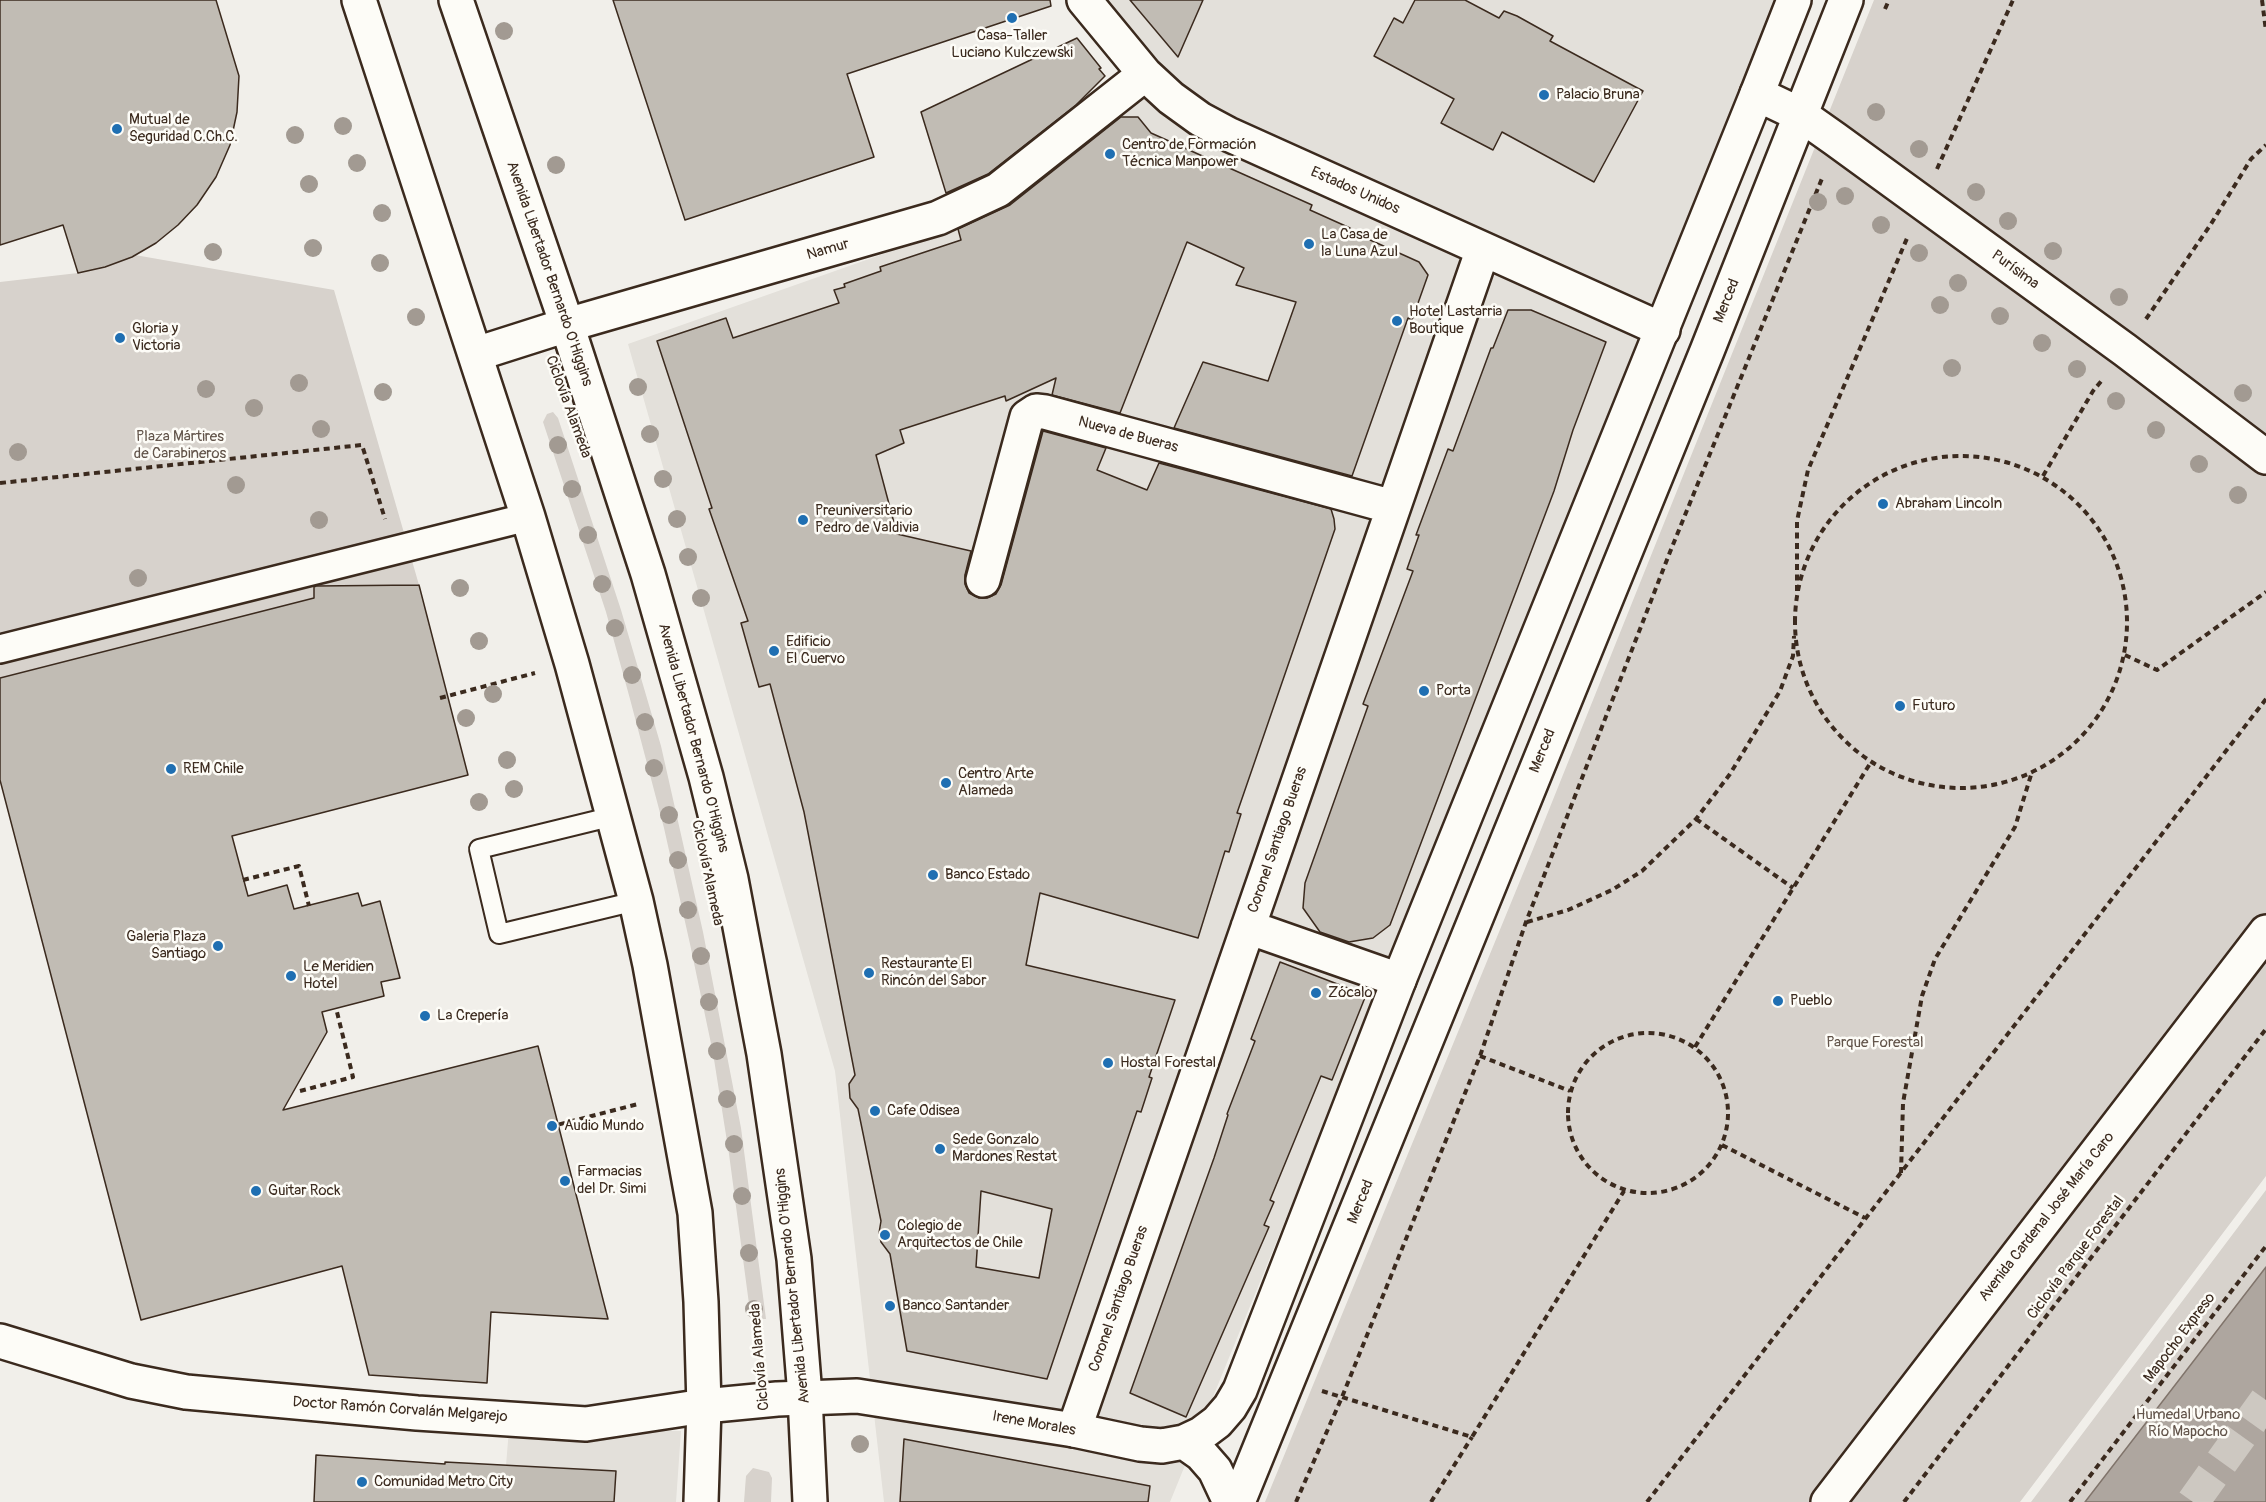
<!DOCTYPE html>
<html>
<head>
<meta charset="utf-8">
<style>
	body { margin:0 }
	canvas { display:block; background:#f1efea }
</style>
</head>
<body>
<canvas width="2266" height="1502"></canvas>
<script>
const ctx = document.querySelector('canvas').getContext('2d');
ctx.lineJoin = 'round';
function fillPath(path, color) { ctx.fillStyle = color; ctx.fill(path, 'evenodd'); }
const poly = rows => new Path2D(rows.map(r => 'M' + r).join(''));
function trace(path, color, width, dash) { ctx.strokeStyle = color; ctx.lineWidth = width; ctx.lineCap = dash ? 'butt' : 'round'; ctx.setLineDash(dash || []); ctx.stroke(path); }
function drawText(font, color, halo, rows, align = 'center') {
  ctx.font = font + ' Pangolin,sans-serif'; ctx.lineWidth = 5; ctx.setLineDash([]); ctx.textBaseline = 'middle'; ctx.strokeStyle = halo; ctx.fillStyle = color; for (const [text, x, y, turn = 0] of rows) {
    ctx.save(); ctx.translate(x, y); ctx.rotate((+turn || 0) * Math.PI / 180); ctx.textAlign = isNaN(turn) ? turn : align; if (halo) ctx.strokeText(text, 0, 0); ctx.fillText(text, 0, 0); ctx.restore();
  }
}
fillPath(poly([
	[1107,0,1776,0,1616,411,1170,1502,884,1502,835,1071,628,344,988,217,1164,74],
	[509,1429,681,1431,676,1502,503,1502]
]), '#e3e0da');
fillPath(poly([
	[1874,0,2266,0,2266,1176,2020,1502,1265,1502,1538,837],
	[135,255,334,290,419,585,315,586,314,598,0,679,0,282,78,273,105,267],
	[553,412,558,418,621,610,661,746,703,932,741,1128,766,1319,751,1319,729,1154,713,1053,690,944,664,828,630,699,606,612,543,422,547,414],
	[2266,1190,2266,1502,2031,1502],
	[753,1468,769,1472,772,1478,771,1502,744,1502,746,1476]
]), '#d7d2cc');
const water = poly([
	[2266,1267,2266,1502,2085,1502,2266,1267]
]);
fillPath(water, '#aea69f');
trace(water, '#80746b', 1.5);
const building = poly([
	[0,0,216,0,239,76,237,112,230,145,216,177,197,205,178,225,156,243,132,257,105,267,78,273,63,225,0,245,0,0],
	[613,0,1050,0,1051,6,847,74,874,157,685,220,613,0],
	[1130,0,1203,0,1178,57,1130,0],
	[1415,0,1465,0,1499,18,1504,11,1517,16,1553,36,1550,41,1643,91,1594,182,1502,132,1493,150,1441,123,1454,99,1374,56,1394,18,1403,23,1415,0],
	[1077,38,1101,68,1099,69,1105,76,1076,105,988,174,946,193,921,112,1077,38],
	[1121,117,1138,117,1151,133,1312,205,1310,210,1350,228,1348,230,1419,262,1428,275,1412,320,1408,318,1352,476,1174,428,1203,362,1268,381,1296,302,1236,285,1244,268,1187,242,1120,413,1052,395,1056,378,1006,401,1005,396,900,430,904,443,876,455,897,534,971,551,965,575,965,584,969,593,979,598,987,598,996,594,1001,585,1043,431,1106,448,1097,470,1147,490,1159,463,1331,509,1334,519,1335,529,1237,813,1241,814,1229,852,1225,851,1198,938,1040,893,1026,965,1175,1000,1149,1077,1152,1078,1141,1112,1137,1111,1047,1379,907,1351,890,1254,881,1242,879,1233,881,1221,858,1109,850,1098,849,1084,855,1075,804,812,770,684,759,687,741,623,748,621,709,509,712,508,657,341,726,318,733,338,839,303,834,290,845,287,844,284,881,271,880,267,961,240,958,229,1010,205,1121,117],
	[981,1191,1052,1209,1039,1278,976,1267,981,1191],
	[1508,310,1531,310,1606,342,1573,430,1554,491,1390,925,1373,938,1349,942,1320,932,1303,908,1305,883,1368,706,1363,704,1413,571,1407,569,1419,535,1416,535,1448,449,1453,451,1491,348,1493,348,1508,310],
	[419,585,468,775,232,836,248,896,287,885,294,909,358,893,362,906,380,901,400,978,381,982,384,996,322,1012,327,1032,283,1110,538,1046,608,1319,491,1312,487,1383,369,1375,342,1266,141,1320,0,780,0,678,314,598,314,587,316,586,419,585],
	[1280,962,1366,995,1332,1080,1321,1076,1270,1200,1274,1202,1264,1225,1269,1227,1186,1417,1130,1393,1214,1158,1228,1115,1227,1114,1255,1041,1251,1039,1280,962],
	[904,1439,1150,1486,1148,1502,900,1502,904,1439],
	[316,1455,445,1464,445,1462,616,1471,614,1502,314,1502,316,1455]
]);
fillPath(building, '#c1bcb4');
trace(building, '#3b2a1e', 1.5);
trace(poly([
	[2193,1502,2266,1400]
]), '#cdc8c1', 33, [33, 16]);
const service = poly([
	[614,816,479,849,499,934,636,901]
]);
const pedestrian = poly([
	[0,649,528,517]
]);
const minor = poly([
	[1084,0,1145,74,1171,98,1200,119,1228,134,1663,330],
	[476,354,567,325,938,218,998,190,1145,74],
	[983,580,1027,417,1036,411,1045,412,1393,507],
	[1248,927,1399,980],
	[1074,1430,1483,249]
]);
const tertiary = poly([
	[1757,94,1794,0]
]);
const secondary = poly([
	[0,1341,131,1381,186,1392,417,1413,586,1424,704,1406,777,1399,857,1396,1074,1430,1140,1444,1162,1446,1184,1442,1201,1434,1217,1422,1230,1407,1240,1390,1399,980,1757,94,1801,115,1835,139,2125,350,2266,457],
	[1184,1442,1201,1454,1215,1470,1230,1502],
	[1238,1502,1707,351,1846,0]
]);
const primary = poly([
	[359,0,528,517,572,664,636,901,650,965,695,1213,701,1302,704,1406,701,1502],
	[456,0,567,325,648,574,706,777,731,879,764,1054,794,1259,805,1396,810,1502],
	[1828,1502,2266,932]
]);
trace(service, '#3b2a1e', 22);
trace(pedestrian, '#3b2a1e', 32);
trace(minor, '#3b2a1e', 38);
trace(tertiary, '#3b2a1e', 38);
trace(secondary, '#3b2a1e', 38);
trace(primary, '#3b2a1e', 38);
trace(poly([
	[2262,0,2266,31],
	[1885,9,1889,0],
	[1937,169,2013,0],
	[2146,319,2211,224,2251,159,2266,145],
	'1795 622a166 166 0 1 1 332 0a166 166 0 1 1-332 0Z',
	[2043,476,2093,391,2103,379],
	[0,483,362,445,385,519],
	[1797,591,1797,521,1808,470,1908,236],
	[2125,655,2157,670,2266,592],
	[440,698,535,673],
	[1696,819,1793,888],
	[243,880,299,866,309,906],
	[1527,922,1568,910,1612,890,1642,871,1696,819,1730,774,1780,691,1793,656,1794,636],
	'1568 1113a80 80 0 1 1 160 0a80 80 0 1 1-160 0Z',
	[1695,1047,1871,762],
	[1480,1056,1570,1091],
	[300,1091,353,1077,336,1008],
	[549,1127,638,1104],
	[1722,1145,1865,1218],
	[1901,1173,1903,1103,1922,996,1935,959,2015,827,2031,775],
	[1322,1391,1472,1437,1624,1191],
	[1296,1502,1342,1397,1480,1056,1526,922,1670,552,1823,176],
	[1431,1502,1472,1437],
	[1647,1502,2266,699],
	[1904,1502,2266,1029],
	[2070,1502,2266,1246]
]), '#3b2a1e', 4, [6, 4.5]);
trace(service, '#fdfcf7', 18);
trace(pedestrian, '#fdfcf7', 27);
trace(minor, '#fdfcf7', 33);
trace(tertiary, '#fdfcf7', 33);
trace(secondary, '#fdfcf7', 33);
trace(primary, '#fdfcf7', 33);
ctx.fillStyle = '#a29a92';
for (const [x, y] of [
	[504,31],
	[1876,112],
	[343,126],
	[295,135],
	[1919,149],
	[357,163],
	[556,165],
	[309,184],
	[1976,192],
	[1845,196],
	[1818,202],
	[382,213],
	[2008,221],
	[1881,225],
	[313,248],
	[2053,251],
	[213,252],
	[1919,253],
	[380,263],
	[1958,283],
	[2119,297],
	[1940,305],
	[2000,316],
	[416,317],
	[2042,343],
	[1952,368],
	[2077,369],
	[299,383],
	[638,387],
	[206,389],
	[383,392],
	[2243,393],
	[2116,401],
	[254,408],
	[321,429],
	[2156,430],
	[650,434],
	[558,445],
	[18,452],
	[2199,464],
	[663,479],
	[236,485],
	[572,489],
	[2238,495],
	[677,519],
	[319,520],
	[588,535],
	[688,557],
	[138,578],
	[602,584],
	[460,588],
	[701,598],
	[615,628],
	[479,641],
	[632,675],
	[493,694],
	[466,718],
	[645,722],
	[507,760],
	[654,768],
	[514,789],
	[479,802],
	[669,815],
	[678,860],
	[688,910],
	[701,956],
	[709,1002],
	[717,1051],
	[727,1099],
	[734,1144],
	[742,1196],
	[749,1253],
	[754,1309],
	[860,1444]
]) { ctx.beginPath(); ctx.arc(x, y, 9, 0, 2 * Math.PI); ctx.fill(); }
for (const [x, y, r, color] of [
	[1012,18,6,"#1f6fb2"],
	[1544,95,6,"#1f6fb2"],
	[117,129,6,"#1f6fb2"],
	[1110,154,6,"#1f6fb2"],
	[1309,244,6,"#1f6fb2"],
	[1397,321,6,"#1f6fb2"],
	[120,338,6,"#1f6fb2"],
	[1883,504,6,"#1f6fb2"],
	[803,520,6,"#1f6fb2"],
	[774,651,6,"#1f6fb2"],
	[1424,691,6,"#1f6fb2"],
	[1900,706,6,"#1f6fb2"],
	[171,769,6,"#1f6fb2"],
	[946,783,6,"#1f6fb2"],
	[933,875,6,"#1f6fb2"],
	[218,946,6,"#1f6fb2"],
	[869,973,6,"#1f6fb2"],
	[291,976,6,"#1f6fb2"],
	[1316,993,6,"#1f6fb2"],
	[1778,1001,6,"#1f6fb2"],
	[425,1016,6,"#1f6fb2"],
	[1108,1063,6,"#1f6fb2"],
	[875,1111,6,"#1f6fb2"],
	[552,1126,6,"#1f6fb2"],
	[940,1149,6,"#1f6fb2"],
	[565,1181,6,"#1f6fb2"],
	[256,1191,6,"#1f6fb2"],
	[885,1235,6,"#1f6fb2"],
	[890,1306,6,"#1f6fb2"],
	[362,1482,6,"#1f6fb2"]
]) { const dot = new Path2D(); dot.arc(x, y, r, 0, 2 * Math.PI); ctx.fillStyle = color; ctx.fill(dot); trace(dot, '#fdfcf7', 2); }
drawText('15px', '#3b2a1e', '#fdfcf7', [
	["Casa-Taller",1012,36,"center"],
	["Luciano Kulczewski",1012,53,"center"],
	["Palacio Bruna",1556,95],
	["Mutual de",129,120],
	["Seguridad C.Ch.C.",129,137],
	["Centro de Formación",1122,145],
	["Técnica Manpower",1122,162],
	["La Casa de",1321,235],
	["la Luna Azul",1321,252],
	["Hotel Lastarria",1409,312],
	["Boutique",1409,329],
	["Gloria y",132,329],
	["Victoria",132,346],
	["Abraham Lincoln",1895,504],
	["Preuniversitario",815,511],
	["Pedro de Valdivia",815,528],
	["Edificio",786,642],
	["El Cuervo",786,659],
	["Porta",1436,691],
	["Futuro",1912,706],
	["REM Chile",183,769],
	["Centro Arte",958,774],
	["Alameda",958,791],
	["Banco Estado",945,875],
	["Galeria Plaza",206,937,"right"],
	["Santiago",206,954,"right"],
	["Restaurante El",881,964],
	["Rincón del Sabor",881,981],
	["Le Meridien",303,967],
	["Hotel",303,984],
	["Zócalo",1328,993],
	["Pueblo",1790,1001],
	["La Crepería",437,1016],
	["Hostal Forestal",1120,1063],
	["Cafe Odisea",887,1111],
	["Audio Mundo",564,1126],
	["Sede Gonzalo",952,1140],
	["Mardones Restat",952,1157],
	["Farmacias",577,1172],
	["del Dr. Simi",577,1189],
	["Guitar Rock",268,1191],
	["Colegio de",897,1226],
	["Arquitectos de Chile",897,1243],
	["Banco Santander",902,1306],
	["Comunidad Metro City",374,1482]
], 'left');
drawText('15px', '#3b2a1e', '#fdfcf7', [
	["Estados Unidos",1355,191,24],
	["Namur",828,250,-16],
	["Purísima",2015,270,36],
	["Avenida Libertador Bernardo O'Higgins",549,274,71],
	["Merced",1727,301,-68],
	["Ciclovía Alameda",568,407,70],
	["Nueva de Bueras",1128,435,15],
	["Avenida Libertador Bernardo O'Higgins",693,738,75],
	["Merced",1543,751,-68],
	["Coronel Santiago Bueras",1278,840,-71],
	["Ciclovía Alameda",707,873,78],
	["Merced",1361,1202,-68],
	["Avenida Cardenal José María Caro",2047,1217,-52],
	["Ciclovía Parque Forestal",2076,1258,-53],
	["Avenida Libertador Bernardo O'Higgins",793,1286,-96],
	["Coronel Santiago Bueras",1119,1299,-71],
	["Mapocho Expreso",2180,1338,-53],
	["Ciclovía Alameda",760,1357,-95],
	["Doctor Ramón Corvalán Melgarejo",400,1410,4],
	["Irene Morales",1034,1424,10]
]);
drawText('15px', '#62544a', '#fdfcf7', [
	["Plaza Mártires",180,437],
	["de Carabineros",180,454],
	["Parque Forestal",1875,1043],
	["Humedal Urbano",2188,1415],
	["Río Mapocho",2188,1432]
]);
</script>
</body>
</html>
